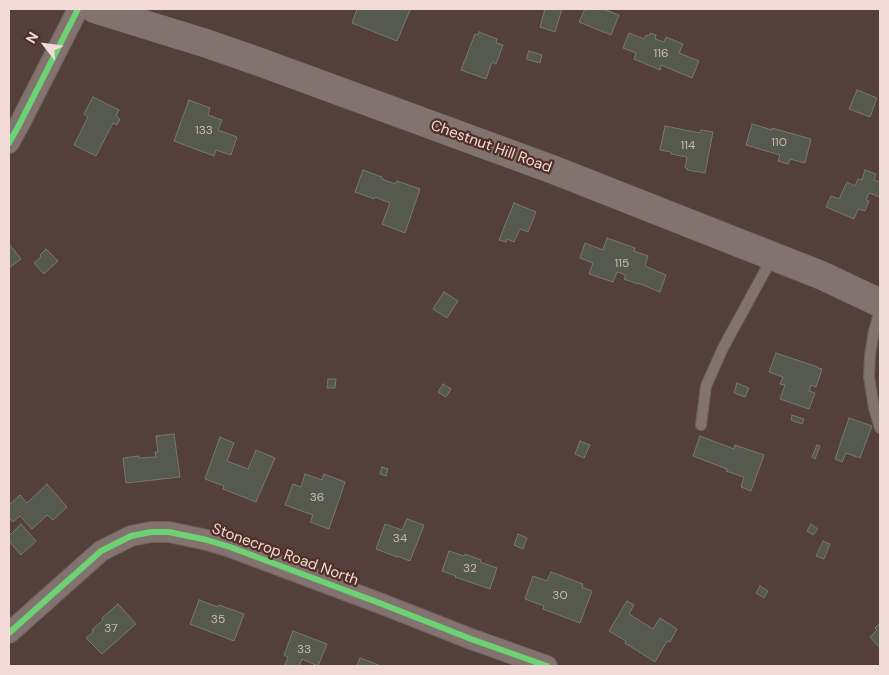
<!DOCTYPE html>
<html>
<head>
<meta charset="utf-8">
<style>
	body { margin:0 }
	#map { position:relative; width:889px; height:675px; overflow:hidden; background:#53403b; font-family:"DM Sans",sans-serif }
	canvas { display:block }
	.frame { position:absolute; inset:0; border:10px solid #f2dbd6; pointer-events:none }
	.north { position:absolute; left:20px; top:20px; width:50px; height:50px; -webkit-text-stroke:4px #512f27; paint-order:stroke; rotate:300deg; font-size:14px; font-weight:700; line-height:20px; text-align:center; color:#f2dbd6 }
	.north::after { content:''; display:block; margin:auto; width:18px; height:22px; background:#f2dbd6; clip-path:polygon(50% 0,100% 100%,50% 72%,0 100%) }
</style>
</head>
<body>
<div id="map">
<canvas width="889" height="675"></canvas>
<div class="frame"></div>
<div class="north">N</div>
</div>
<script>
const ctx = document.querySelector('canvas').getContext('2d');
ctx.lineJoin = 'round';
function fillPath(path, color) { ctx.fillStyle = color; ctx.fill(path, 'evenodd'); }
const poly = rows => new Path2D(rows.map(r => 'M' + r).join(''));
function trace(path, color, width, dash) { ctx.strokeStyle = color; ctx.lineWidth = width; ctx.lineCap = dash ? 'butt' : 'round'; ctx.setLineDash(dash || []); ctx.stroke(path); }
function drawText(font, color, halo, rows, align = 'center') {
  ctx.font = font + ' "DM Sans",sans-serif'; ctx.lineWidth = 4.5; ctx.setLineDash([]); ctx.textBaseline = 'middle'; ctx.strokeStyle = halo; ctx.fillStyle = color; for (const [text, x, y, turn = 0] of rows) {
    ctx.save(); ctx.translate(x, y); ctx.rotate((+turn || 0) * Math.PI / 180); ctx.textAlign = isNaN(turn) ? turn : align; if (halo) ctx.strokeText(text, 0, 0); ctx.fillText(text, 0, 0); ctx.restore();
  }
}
const building = poly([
	[357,9,406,9,410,10,397,41,352,23,357,9],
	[545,9,562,9,555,32,540,27,545,9],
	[585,9,603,9,619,15,611,35,579,22,585,9],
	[479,32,497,39,496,43,503,45,496,64,492,62,486,79,461,70,475,34,478,35,479,32],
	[629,33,644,39,646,35,649,36,650,33,656,35,655,39,664,42,666,37,683,44,679,53,699,61,692,78,661,65,660,70,634,59,636,53,623,48,629,33],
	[529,51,542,55,540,63,526,59,529,51],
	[857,90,877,98,870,117,849,109,857,90],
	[93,97,119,110,116,116,120,119,117,125,113,123,96,156,74,145,88,117,84,114,93,97],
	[189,100,210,108,208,115,222,120,218,130,237,137,231,155,216,150,214,156,174,141,189,100],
	[752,124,772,130,772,128,811,139,805,163,790,159,788,164,778,161,780,155,746,145,752,124],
	[665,126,700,133,701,130,713,132,705,173,687,170,688,169,685,168,687,157,671,154,671,152,660,150,665,126],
	[363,170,382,177,382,179,395,184,397,181,420,189,405,233,382,224,390,203,375,197,374,199,355,192,363,170],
	[865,170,876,174,874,180,880,182,880,197,869,193,866,200,869,201,865,211,858,209,854,219,826,207,831,196,839,199,847,182,855,186,858,179,862,180,865,170],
	[514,203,536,212,528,232,520,229,514,242,507,239,506,242,499,240,514,203],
	[607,238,635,248,634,251,648,256,645,266,666,275,660,292,638,283,638,284,624,279,626,275,617,272,613,282,589,274,593,263,580,258,585,243,603,250,607,238],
	[9,244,21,259,9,268,9,244],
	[46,249,58,261,44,274,34,263,41,257,40,255,46,249],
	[444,292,458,301,447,318,433,309,444,292],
	[776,353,818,367,818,368,822,369,816,387,811,385,809,391,815,393,809,409,780,399,785,385,780,384,783,377,769,372,776,353],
	[328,379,336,379,335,388,327,388,328,379],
	[737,383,749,388,745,397,734,393,737,383],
	[443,384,451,389,446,397,438,392,443,384],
	[792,415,804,419,802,424,791,420,792,415],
	[849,418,872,426,860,458,846,453,842,462,835,459,849,418],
	[174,434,180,477,126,483,123,458,139,456,139,458,156,457,155,452,158,452,156,436,174,434],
	[700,436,734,449,735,445,764,455,751,491,741,487,744,477,726,471,727,469,693,456,700,436],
	[220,437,234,443,227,461,248,469,256,450,275,458,256,502,223,489,224,486,205,479,220,437],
	[580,441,590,445,584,458,575,454,580,441],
	[817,445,820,446,815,459,812,457,817,445],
	[382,467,388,469,386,476,380,474,382,467],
	[305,474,322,480,324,474,345,482,329,529,310,522,313,515,285,505,293,484,301,487,305,474],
	[47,484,67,507,53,520,47,515,32,529,20,516,13,522,9,518,9,505,20,495,27,503,47,484],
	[407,519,424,525,410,561,397,556,397,557,376,549,385,524,402,530,407,519],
	[21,524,36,541,21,555,9,541,9,536,21,524],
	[811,524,818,529,813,535,807,531,811,524],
	[518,534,527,538,523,549,514,545,518,534],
	[823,541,830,544,824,559,816,556,823,541],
	[449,551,464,556,465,554,481,560,480,562,497,568,490,589,455,577,456,576,442,571,449,551],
	[551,572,583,584,582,587,592,591,580,623,543,609,544,606,525,599,533,576,547,581,551,572],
	[760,586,768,591,764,598,756,593,760,586],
	[199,600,218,607,219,605,244,614,234,641,190,624,199,600],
	[627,601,634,605,629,614,653,629,660,618,677,629,670,642,667,641,655,662,625,643,626,641,609,631,627,601],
	[118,604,136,624,102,654,86,638,94,631,92,630,103,620,102,618,118,604],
	[880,623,880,646,879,647,870,637,877,630,875,628,880,623],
	[293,631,327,644,318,666,302,659,299,666,289,666,285,665,288,657,284,655,293,631],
	[360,658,381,666,357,666,360,658]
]);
fillPath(building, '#56594f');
trace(building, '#797870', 1);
const lane = poly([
	[880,310,874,331,870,355,869,377,874,408,880,428],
	[701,425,706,386,723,348,772,258]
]);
const street = poly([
	[9,143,19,125,78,9],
	[9,633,101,551,131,536,151,532,169,532,207,540,230,547,382,604,471,639,547,666]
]);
const secondary = poly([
	[95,9,205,43,257,61,554,170,823,276,880,303]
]);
trace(lane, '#6f5f5a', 12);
trace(street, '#6f5f5a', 22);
trace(secondary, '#6f5f5a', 29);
trace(lane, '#827370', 10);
trace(street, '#827370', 20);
trace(secondary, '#827370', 28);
trace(poly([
	[9,143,19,125,78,9],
	[9,633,101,551,131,536,151,532,169,532,207,540,230,547,382,604,471,639,547,666]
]), '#6cd273', 6);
drawText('12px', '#cbbab4', null, [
	["116",661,54],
	["133",204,131],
	["110",779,143],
	["114",688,146],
	["115",622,264],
	["36",317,498],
	["34",400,539],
	["32",470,569],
	["30",560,596],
	["35",218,620],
	["37",111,629],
	["33",304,650]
]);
drawText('15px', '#f2dbd6', '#512f27', [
	["Chestnut Hill Road",491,147,20],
	["Stonecrop Road North",285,555,20]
]);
</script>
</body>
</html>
